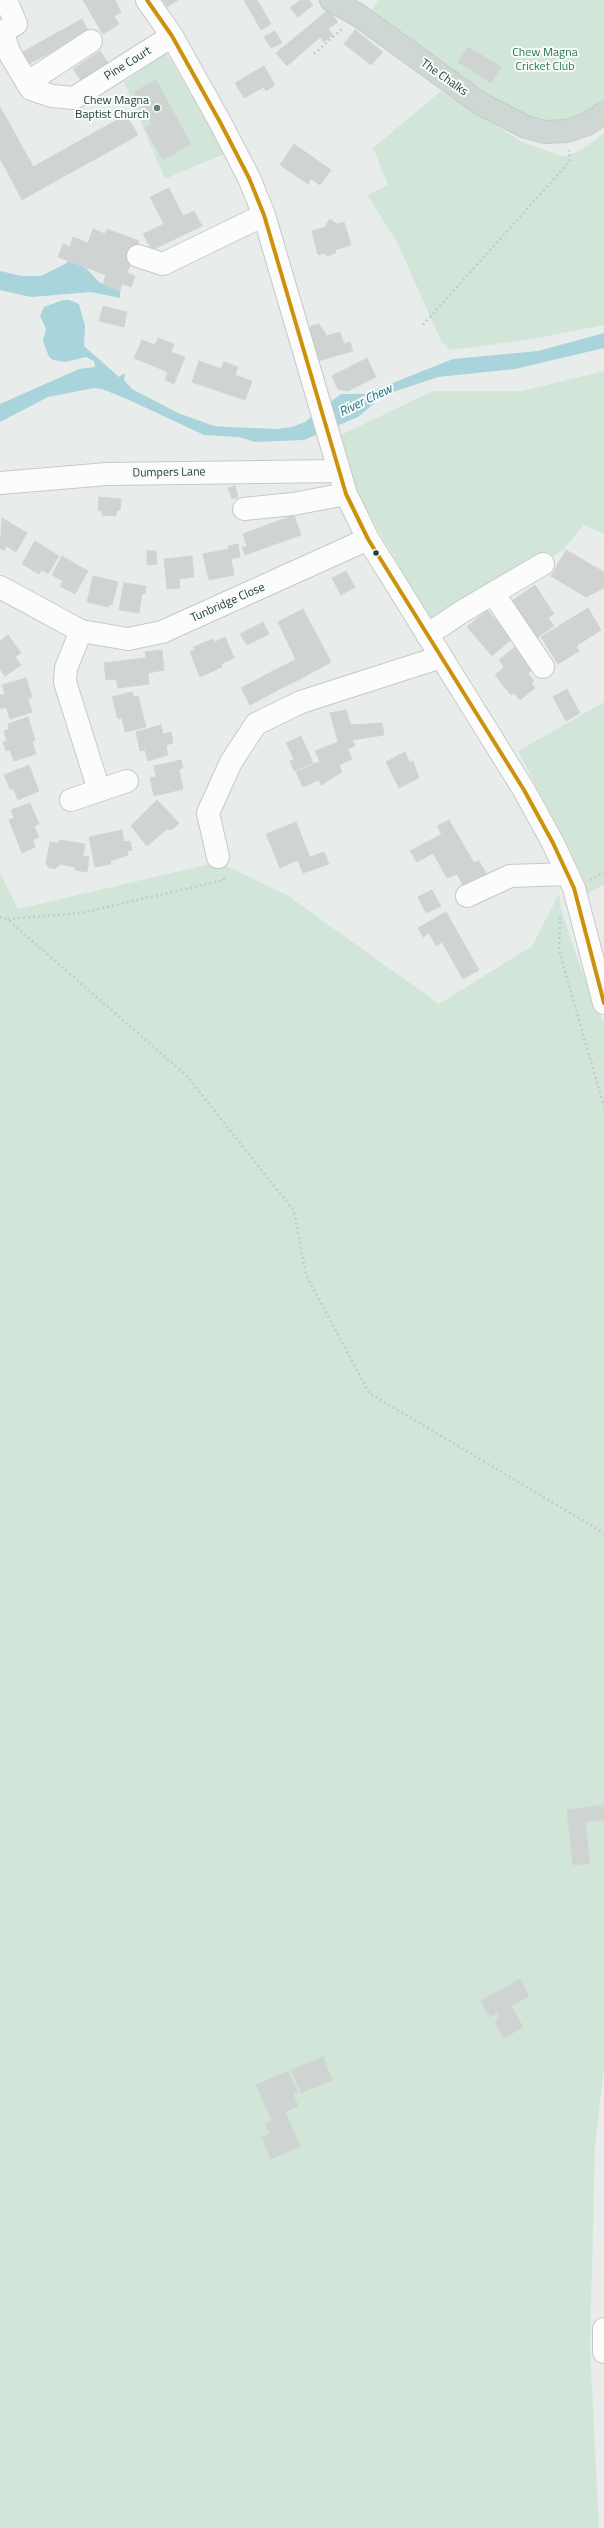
<!DOCTYPE html>
<html>
<head>
<meta charset="utf-8">
<style>
	body { margin:0 }
	canvas { display:block; background:#e8edeb }
</style>
</head>
<body>
<canvas width="604" height="2528"></canvas>
<script>
const ctx = document.querySelector('canvas').getContext('2d');
ctx.lineJoin = 'round';
function fillPath(path, color) { ctx.fillStyle = color; ctx.fill(path, 'evenodd'); }
const poly = rows => new Path2D(rows.map(r => 'M' + r).join(''));
function trace(path, color, width, dash) { ctx.strokeStyle = color; ctx.lineWidth = width; ctx.lineCap = dash ? 'butt' : 'round'; ctx.setLineDash(dash || []); ctx.stroke(path); }
function drawText(font, color, halo, rows, align = 'center') {
  ctx.font = font + ' "Titillium Web",sans-serif'; ctx.lineWidth = 4; ctx.setLineDash([]); ctx.textBaseline = 'middle'; ctx.strokeStyle = halo; ctx.fillStyle = color; for (const [text, x, y, turn = 0] of rows) {
    ctx.save(); ctx.translate(x, y); ctx.rotate((+turn || 0) * Math.PI / 180); ctx.textAlign = isNaN(turn) ? turn : align; if (halo) ctx.strokeText(text, 0, 0); ctx.fillText(text, 0, 0); ctx.restore();
  }
}
fillPath(poly([
	[378,0,604,0,604,101,573,124,545,125,496,101,371,11],
	[166,53,226,153,165,179,124,82],
	[441,91,522,142,565,157,583,149,604,133,604,325,527,340,450,350,441,341,397,242,367,195,388,185,373,148],
	[604,371,604,534,584,525,562,551,434,626,358,495,341,435,433,391,522,391],
	[604,702,604,884,586,895,574,859,518,751],
	[218,862,287,895,439,1004,532,946,559,894,561,909,580,966,604,1023,604,2067,595,2146,590,2348,599,2528,0,2528,0,873,18,909]
]), '#d1e6d8');
fillPath(poly([
	[70,259,87,269,99,282,120,291,120,298,91,292,31,297,0,290,0,271,22,276,41,276,65,264],
	[63,300,69,300,79,304,85,326,84,346,119,377,125,373,124,380,132,389,178,413,214,426,229,427,278,429,292,427,305,422,341,394,365,394,453,359,538,351,604,333,604,348,515,369,438,377,384,395,358,417,304,440,255,442,239,437,204,435,127,399,102,389,94,388,48,397,0,422,0,404,79,369,95,367,94,361,86,357,65,362,53,360,49,357,43,341,46,329,40,316,44,307]
]), '#a9d4db');
const building = poly([
	[83,0,115,0,91,14,83,0],
	[115,0,121,12,114,16,119,24,103,34,91,14,115,0],
	[163,0,178,0,167,7,163,0],
	[244,0,257,0,271,24,261,30,244,0],
	[300,0,309,0,313,5,298,17,290,8,300,0],
	[328,10,338,22,328,29,333,35,324,42,310,25,328,10],
	[82,19,89,32,29,64,21,53,82,19],
	[310,25,320,37,310,46,299,34,310,25],
	[355,30,383,52,371,65,344,44,355,30],
	[275,31,282,43,271,48,264,37,275,31],
	[299,34,310,46,287,66,276,53,299,34],
	[468,47,501,67,491,83,458,62,468,47],
	[100,51,108,63,81,80,73,69,100,51],
	[264,66,275,85,266,91,264,87,244,98,235,83,264,66],
	[156,80,191,144,163,160,145,128,152,124,134,92,156,80],
	[0,107,14,132,0,140,0,107],
	[126,115,138,135,108,152,97,131,126,115],
	[97,131,108,152,79,168,67,148,97,131],
	[14,132,30,161,8,173,0,159,0,140,14,132],
	[294,144,331,170,320,185,311,179,308,184,280,165,294,144],
	[67,148,79,168,50,184,38,164,67,148],
	[30,161,33,167,38,164,50,184,22,200,8,173,30,161],
	[169,188,183,216,194,211,202,226,152,250,143,234,164,224,150,197,169,188],
	[330,219,337,224,344,222,351,245,335,250,336,253,327,256,326,253,318,255,312,231,326,227,327,223,330,219],
	[93,229,105,234,107,229,139,241,127,273,135,276,131,287,122,284,120,291,103,284,106,275,58,257,63,244,70,247,73,237,88,243,93,229],
	[103,306,127,312,124,327,99,321,103,306],
	[319,324,327,336,340,332,344,344,350,342,353,351,318,361,310,333,311,326,319,324],
	[158,338,174,344,171,352,185,357,174,384,165,380,168,372,134,358,142,340,155,345,158,338],
	[367,358,376,377,348,391,338,389,332,376,367,358],
	[199,361,221,369,224,362,238,367,235,375,252,381,245,400,192,382,199,361],
	[235,486,238,497,232,499,228,488,235,486],
	[99,497,121,499,120,510,117,510,116,516,102,515,102,511,98,510,99,497],
	[294,515,301,535,245,555,242,547,247,546,243,534,294,515],
	[2,518,27,533,16,552,6,546,4,551,0,548,2,518],
	[35,541,59,556,48,574,42,570,39,574,22,564,35,541],
	[238,544,240,557,231,559,234,575,209,580,203,554,229,549,228,546,238,544],
	[566,550,604,572,604,588,586,597,551,576,566,550],
	[147,551,156,551,157,564,147,565,147,551],
	[62,556,88,571,75,594,60,586,63,581,52,575,62,556],
	[192,556,194,577,179,579,180,588,167,589,164,559,192,556],
	[346,571,355,587,341,595,332,578,346,571],
	[93,576,118,582,112,605,109,604,108,607,87,602,93,576],
	[124,583,146,586,145,594,142,594,139,613,119,610,124,583],
	[535,585,554,614,548,618,554,626,532,641,512,601,535,585],
	[588,608,601,630,576,646,579,651,558,664,541,637,588,608],
	[303,609,331,662,304,677,278,622,303,609],
	[487,610,512,639,492,656,467,627,487,610],
	[263,622,269,634,247,645,240,634,263,622],
	[8,635,21,653,15,657,21,665,5,676,0,669,0,641,8,635],
	[225,637,234,658,221,664,222,667,200,677,190,652,195,650,193,647,213,639,215,642,225,637],
	[515,647,533,669,528,673,534,681,531,683,535,688,520,700,514,693,511,695,495,675,504,667,499,660,515,647],
	[162,650,164,670,148,673,149,684,118,688,116,679,106,680,104,663,146,658,145,652,162,650],
	[295,660,304,677,280,689,271,672,295,660],
	[271,672,280,689,250,705,241,688,271,672],
	[26,678,32,697,28,699,32,712,10,719,6,707,1,709,0,705,0,695,5,694,2,685,26,678],
	[567,689,580,713,566,721,553,697,567,689],
	[132,692,134,697,138,696,146,727,125,732,122,718,118,719,112,697,132,692],
	[346,710,351,725,382,723,384,735,352,740,355,746,320,762,315,751,338,742,330,713,346,710],
	[28,717,35,740,32,741,36,754,14,761,10,750,6,751,3,742,7,741,4,731,9,729,8,724,28,717],
	[161,725,163,734,171,732,173,743,166,745,168,755,148,761,145,750,140,751,136,732,161,725],
	[301,736,313,763,294,771,290,761,294,759,286,743,301,736],
	[348,749,352,759,339,765,342,772,321,785,319,780,303,787,296,772,348,749],
	[405,752,410,763,413,761,419,778,399,788,386,762,405,752],
	[181,760,183,768,179,769,183,789,154,796,150,778,156,777,154,766,181,760],
	[29,765,39,791,18,800,13,788,10,789,4,775,29,765],
	[157,800,179,823,172,830,167,829,147,846,131,826,157,800],
	[30,803,39,824,34,826,39,837,33,840,35,847,22,853,9,820,14,818,11,810,30,803],
	[449,820,474,863,479,861,487,875,477,880,469,867,462,870,437,826,449,820],
	[296,822,310,857,324,852,329,864,303,873,298,860,280,868,266,834,296,822],
	[122,830,124,842,130,841,132,850,127,851,128,855,110,861,111,864,95,867,89,837,122,830],
	[442,834,462,870,469,867,475,878,463,885,457,874,447,878,433,853,417,862,410,851,442,834],
	[60,840,85,844,83,856,89,857,87,872,75,870,75,867,60,864,55,869,48,867,46,863,50,842,59,843,60,840],
	[432,890,441,906,426,913,418,897,432,890],
	[446,912,479,970,463,979,442,942,436,946,429,933,423,937,418,928,446,912],
	[604,1805,604,1820,585,1822,590,1863,573,1865,567,1810,604,1805],
	[520,1979,529,1996,511,2006,523,2027,504,2038,495,2021,500,2018,497,2013,490,2017,481,2001,520,1979],
	[323,2057,332,2080,301,2093,292,2070,323,2057],
	[288,2071,298,2092,293,2094,298,2106,285,2112,300,2146,271,2159,262,2137,270,2134,265,2124,272,2120,256,2085,288,2071]
]);
fillPath(building, '#cfd4d2');
trace(building, '#d1d6d4', 1);
const minor = poly([
	[6,0,16,24,2,32,10,54,31,89,52,96,74,98,172,36],
	[147,0,172,36,220,122,249,178,264,215,346,494,368,539,524,790,553,843,574,888,604,1003],
	[27,83,91,41],
	[138,256,163,264,264,215],
	[0,483,107,474,339,471],
	[244,509,293,504,346,494],
	[0,587,81,631,128,639,162,632,368,539],
	[493,593,543,667],
	[81,631,66,668,65,682,99,790],
	[427,635,463,611,543,564],
	[71,800,127,781],
	[218,857,208,813,231,762,256,724,301,702,441,657],
	[467,896,510,876,568,874],
	[604,2329,604,2352]
]);
const major = poly([
	[331,0,358,15,481,104,526,127,545,132,567,131,587,124,604,113]
]);
trace(minor, '#c5cac8', 24);
trace(major, '#c3ccc9', 24);
trace(poly([
	[314,54,342,29],
	[423,325,570,161,569,150],
	[590,880,604,872],
	[0,917,7,919,187,1076,294,1211,306,1275,369,1393,604,1533],
	[560,917,559,950,604,1107],
	[8,919,81,913,224,880,222,875]
]), '#c3ccca', 2.5, [2, 3]);
trace(minor, '#fcfcfc', 22);
trace(major, '#cfd7d5', 22);
trace(poly([
	[147,0,172,36,220,122,249,178,264,215,346,494,368,539,524,790,553,843,574,888,604,1003]
]), '#cd920c', 4);
for (const [x, y, r, color] of [
	[157,108,4,"#697e78"],
	[376,553,3.5,"#24423a"]
]) { const dot = new Path2D(); dot.arc(x, y, r, 0, 2 * Math.PI); ctx.fillStyle = color; ctx.fill(dot); trace(dot, '#f7fbf9', 1.5); }
drawText('12px', '#2d7a4b', '#f7fbf9', [
	["Chew Magna",545,53],
	["Cricket Club",545,67]
]);
drawText('12px', '#24423a', '#f7fbf9', [
	["Pine Court",128,64,-32],
	["The Chalks",444,78,35],
	["Dumpers Lane",169,473,-1],
	["Tunbridge Close",228,603,-24]
]);
drawText('12px', '#24423a', '#f7fbf9', [
	["Chew Magna",149,101],
	["Baptist Church",149,115]
], 'right');
drawText('italic 13px', '#1c6f80', '#f7fbf9', [
	["River Chew",366,401,-26]
]);
</script>
</body>
</html>
